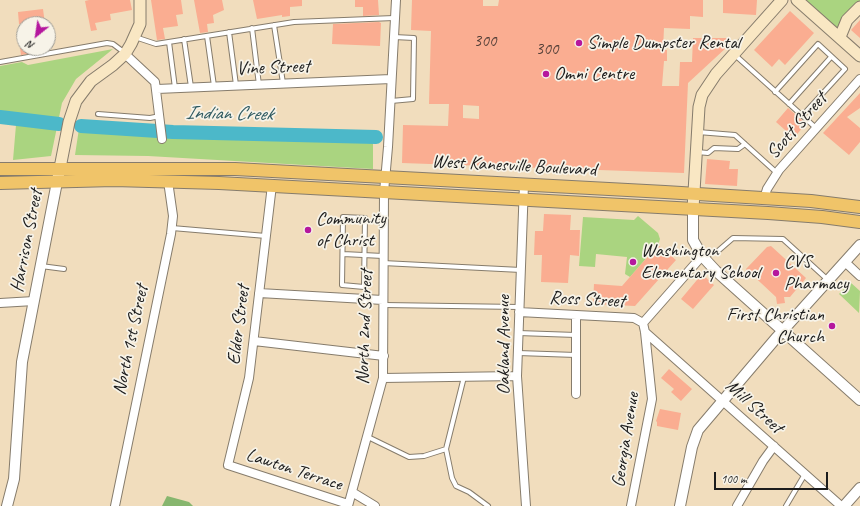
<!DOCTYPE html>
<html>
<head>
<meta charset="utf-8">
<style>
	body { margin:0 }
	#map { position:relative; width:860px; height:506px; overflow:hidden; background:#f1ddbd; font-family:Caveat,sans-serif }
	canvas { display:block }
	.north { position:absolute; left:16px; top:16px; width:40px; height:40px; box-sizing:border-box; background:#f7f3e8; border:1px solid #9f9d96; border-radius:50%; rotate:210deg; font-size:11px; font-weight:700; line-height:16px; text-align:center; color:#1c1c1c }
	.north::after { content:''; display:block; margin:auto; width:14px; height:18px; background:#b5179e; clip-path:polygon(50% 0,100% 100%,50% 72%,0 100%) }
	.scale { position:absolute; left:714px; top:472px; width:114px; height:18px; box-sizing:border-box; border:2px solid #1c1c1c; border-top:0; padding-left:5px; font-size:12px; line-height:14px; white-space:nowrap; color:#1c1c1c; -webkit-text-stroke:3px #f7f3e8; paint-order:stroke }
</style>
</head>
<body>
<div id="map">
<canvas width="860" height="506"></canvas>
<div class="north">N</div>
<div class="scale">100 m</div>
</div>
<script>
const ctx = document.querySelector('canvas').getContext('2d');
ctx.lineJoin = 'round';
function fillPath(path, color) { ctx.fillStyle = color; ctx.fill(path, 'evenodd'); }
const poly = rows => new Path2D(rows.map(r => 'M' + r).join(''));
function trace(path, color, width, dash) { ctx.strokeStyle = color; ctx.lineWidth = width; ctx.lineCap = dash ? 'butt' : 'round'; ctx.setLineDash(dash || []); ctx.stroke(path); }
function drawText(font, color, halo, rows, align = 'center') {
  ctx.font = font + ' Caveat,sans-serif'; ctx.lineWidth = 3.5; ctx.setLineDash([]); ctx.textBaseline = 'middle'; ctx.strokeStyle = halo; ctx.fillStyle = color; for (const [text, x, y, turn = 0] of rows) {
    ctx.save(); ctx.translate(x, y); ctx.rotate((+turn || 0) * Math.PI / 180); ctx.textAlign = isNaN(turn) ? turn : align; if (halo) ctx.strokeText(text, 0, 0); ctx.fillText(text, 0, 0); ctx.restore();
  }
}
fillPath(poly([
	[797,0,860,0,860,7,840,37],
	[113,49,76,79,62,103,51,156,13,160,16,125,0,122,0,66,22,62,28,65],
	[80,122,154,133,373,132,373,169,148,156,75,155],
	[638,216,658,233,660,239,658,245,630,277,625,274,627,257,596,254,595,267,579,266,583,217,634,220],
	[850,282,860,291,859,313,839,294]
]), '#aad480');
fillPath(poly([
	[167,496,189,502,193,506,162,506]
]), '#87b66e');
trace(poly([
	[0,117,59,124],
	[81,126,173,132,376,137]
]), '#4cb8c9', 14);
fillPath(poly([
	[89,0,130,0,132,10,110,14,111,20,95,23,97,30,91,31,85,1],
	[151,0,181,0,183,14,176,15,178,26,163,28,165,39,157,40],
	[194,0,222,0,224,10,213,15,214,23,207,24,208,32,200,33],
	[253,0,302,0,302,6,290,7,290,16,282,17,282,15,257,19],
	[355,0,378,0,379,15,363,16,363,7,355,7],
	[412,0,483,0,483,6,498,6,499,0,703,0,703,17,690,16,690,29,664,28,663,50,667,50,667,61,664,61,662,86,679,86,680,62,692,62,693,38,727,38,727,47,688,83,684,173,402,163,403,125,448,126,449,104,429,104,431,31,411,30],
	[463,105,479,106,479,119,463,118],
	[723,0,757,0,756,15,723,13],
	[43,9,45,24,19,24,18,12],
	[790,11,814,33,785,65,779,59,772,67,754,50],
	[860,20,860,38,851,30],
	[379,22,381,23,380,46,332,44,333,24],
	[20,48,50,48,50,50,21,55],
	[860,93,860,108,847,117,860,128,860,142,849,155,823,133],
	[788,108,803,121,803,127,794,138,776,122],
	[707,159,730,161,729,169,738,169,737,186,705,184],
	[544,214,571,215,570,230,580,230,579,256,570,255,568,283,541,282,542,255,534,255,535,231,543,231],
	[658,245,676,260,635,306,593,304,594,284,622,286],
	[771,246,806,278,790,297,784,297,785,303,777,304,776,297,746,269,767,247],
	[702,274,714,285,693,309,681,299],
	[669,369,692,389,681,401,671,392,674,389,661,378],
	[660,409,681,413,678,430,657,426,657,422,656,421]
]), '#faad91');
const service = poly([
	[274,25,283,83],
	[252,28,259,85],
	[229,32,236,85],
	[207,36,214,86],
	[135,37,156,44,294,22,394,18],
	[184,39,191,87],
	[169,42,175,88],
	[735,55,816,128],
	[0,62,107,43,113,44,125,53],
	[775,92,818,44,845,69,802,116],
	[391,101,413,99,414,38,394,37],
	[789,104,831,57],
	[98,114,150,118,160,116],
	[698,132,735,135,777,173],
	[697,152,708,153,714,148,738,149,745,144],
	[343,217,365,218,364,287,342,285,343,217],
	[172,228,266,236],
	[343,254,383,256],
	[703,256,718,251,733,238,783,239,828,280],
	[383,263,521,270],
	[41,266,64,269],
	[384,305,519,307],
	[518,333,576,335],
	[518,353,576,355],
	[464,377,446,449,452,478,456,486,469,492,488,506],
	[368,437,409,457,424,456,446,449],
	[786,506,805,474]
]);
const minor = poly([
	[125,54,155,82,162,139],
	[157,89,391,79],
	[524,184,517,376,526,506],
	[272,185,249,378,228,465,348,504],
	[764,199,767,189,779,170,860,79],
	[845,262,860,276],
	[259,293,383,300],
	[0,303,34,301],
	[519,312,634,318,643,323,645,332,652,399,631,506],
	[643,323,702,256],
	[645,332,841,506],
	[254,341,384,356],
	[383,378,517,376],
	[576,394,576,316],
	[352,492,375,506],
	[115,506,171,234,173,216,168,181],
	[348,506,383,378,384,192,388,147,396,0],
	[737,506,763,461,774,446]
]);
const tertiary = poly([
	[693,209,693,240,702,256,716,271,860,400],
	[7,506,14,479,22,362,57,182],
	[680,506,692,447,698,430,777,337,860,245],
	[844,506,860,488]
]);
const secondary = poly([
	[797,0,860,56],
	[840,37,847,20,860,7],
	[58,178,69,122,76,101,91,81,113,65,125,54,131,44,140,24,140,0],
	[693,209,699,107,702,95,716,74,782,0]
]);
const primary = poly([
	[0,169,235,169,665,192,811,201,860,207],
	[0,183,114,180,219,183,768,213,822,217,860,222]
]);
trace(service, '#867c6c', 6);
trace(minor, '#867c6c', 10);
trace(tertiary, '#867c6c', 12);
trace(secondary, '#867c6c', 13);
trace(primary, '#867c6c', 14);
trace(service, '#fff', 4);
trace(minor, '#fff', 8);
trace(tertiary, '#fff', 10);
trace(secondary, '#f9e7c3', 11);
trace(primary, '#f0c469', 12);
for (const [x, y, r, color] of [
	[579,43,4,"#b5179e"],
	[546,74,4,"#b5179e"],
	[308,230,4,"#b5179e"],
	[633,262,4,"#b5179e"],
	[776,273,4,"#b5179e"],
	[832,326,4,"#b5179e"]
]) { const dot = new Path2D(); dot.arc(x, y, r, 0, 2 * Math.PI); ctx.fillStyle = color; ctx.fill(dot); trace(dot, '#f7f3e8', 1.5); }
drawText('17px', '#544039', null, [
	["300",485,42],
	["300",547,50]
]);
drawText('19px', '#1c1c1c', '#f7f3e8', [
	["Simple Dumpster Rental",587,43],
	["Omni Centre",554,74],
	["Community",316,219],
	["of Christ",316,241],
	["Washington",641,251],
	["Elementary School",641,273],
	["CVS",784,262],
	["Pharmacy",784,284],
	["First Christian",824,315,"right"],
	["Church",824,337,"right"]
], 'left');
drawText('19px', '#1c1c1c', '#f7f3e8', [
	["Vine Street",273,68,-2],
	["Scott Street",797,126,-49],
	["West Kanesville Boulevard",514,166,3],
	["Harrison Street",27,241,-79],
	["Ross Street",587,300,3],
	["Elder Street",239,325,-83],
	["North 2nd Street",365,327,-88],
	["North 1st Street",131,340,-78],
	["Oakland Avenue",504,345,-90],
	["Mill Street",754,407,42],
	["Georgia Avenue",626,440,-81],
	["Lawton Terrace",294,470,18]
]);
drawText('italic 20px', '#2f5a61', '#f7f3e8', [
	["Indian Creek",229,114,1]
]);
</script>
</body>
</html>
